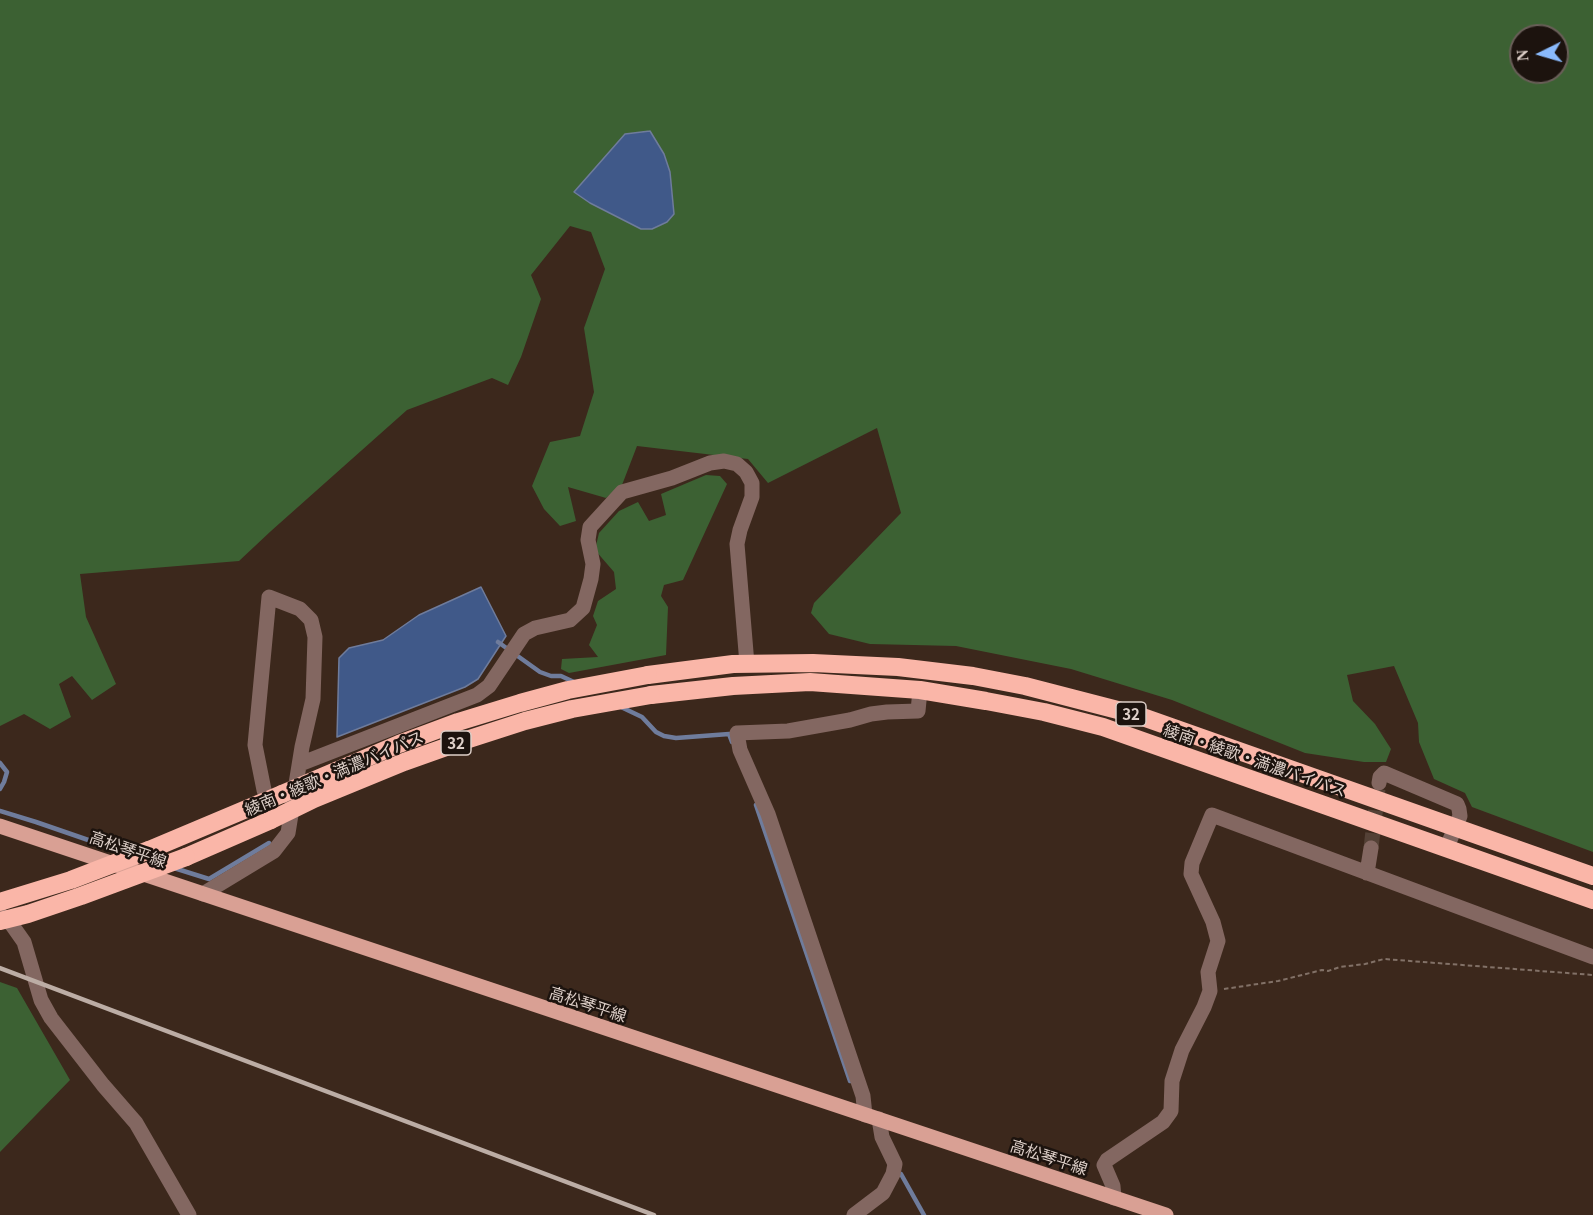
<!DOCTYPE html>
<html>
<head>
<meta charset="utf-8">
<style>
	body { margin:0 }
	#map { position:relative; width:1593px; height:1215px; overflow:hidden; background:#3c281c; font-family:Georgia,serif }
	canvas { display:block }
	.north { position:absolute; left:1509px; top:24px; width:60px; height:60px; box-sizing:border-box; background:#1c130e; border:2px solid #695e58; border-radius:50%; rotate:265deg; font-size:16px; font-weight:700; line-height:24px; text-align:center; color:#ddcfc8 }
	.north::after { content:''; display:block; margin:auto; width:21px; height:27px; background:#8abafc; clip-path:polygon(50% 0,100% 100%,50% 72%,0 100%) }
</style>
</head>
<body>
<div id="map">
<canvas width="1593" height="1215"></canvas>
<div class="north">N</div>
</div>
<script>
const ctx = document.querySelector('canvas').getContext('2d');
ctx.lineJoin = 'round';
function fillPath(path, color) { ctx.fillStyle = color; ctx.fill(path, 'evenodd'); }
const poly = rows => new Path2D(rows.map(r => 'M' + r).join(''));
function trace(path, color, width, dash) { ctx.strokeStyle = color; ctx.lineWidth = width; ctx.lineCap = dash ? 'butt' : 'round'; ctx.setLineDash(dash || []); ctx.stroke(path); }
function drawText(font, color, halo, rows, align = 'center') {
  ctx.font = font + ' Georgia,"Noto Sans JP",serif'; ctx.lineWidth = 5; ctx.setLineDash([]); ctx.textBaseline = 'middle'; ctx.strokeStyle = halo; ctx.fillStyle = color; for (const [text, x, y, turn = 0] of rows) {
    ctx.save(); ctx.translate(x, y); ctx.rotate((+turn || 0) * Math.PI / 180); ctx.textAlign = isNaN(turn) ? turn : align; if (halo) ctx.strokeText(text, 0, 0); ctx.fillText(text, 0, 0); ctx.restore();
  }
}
fillPath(poly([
	[0,0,1593,0,1593,852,1472,807,1465,793,1434,779,1419,742,1418,723,1394,666,1347,675,1353,701,1375,724,1391,749,1386,762,1364,762,1305,753,1172,700,1071,669,956,646,870,644,829,634,811,613,814,603,901,513,877,428,768,483,748,459,637,446,622,485,606,498,568,487,576,521,560,526,544,509,532,486,550,442,580,436,594,392,584,328,605,269,591,232,570,226,531,275,541,299,521,357,508,385,492,378,407,410,271,531,239,561,80,574,86,617,116,684,92,700,72,676,59,684,71,717,50,729,24,714,0,726],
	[1521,36,1557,36,1557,72,1521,72],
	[670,172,674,214,667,222,652,229,641,229],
	[706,475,720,476,727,484,683,580,664,585,661,596,668,607,666,655,569,673,561,669,562,659,598,657,589,645,597,625,593,616,598,601,616,589,614,572,595,550,599,533,619,511,638,502,649,521,666,515,661,494],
	[0,982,17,988,70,1080,0,1152]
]), '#3c6133');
const water = poly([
	[650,131,664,154,670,172,674,214,667,222,652,229,641,229,590,203,574,192,625,134,650,131],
	[481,587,506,636,478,679,465,687,337,737,339,658,349,648,383,640,419,615,481,587]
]);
fillPath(water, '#405989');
trace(water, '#6f7c9c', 1.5);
trace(poly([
	[498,642,540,672,551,676,561,676,574,682],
	[621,707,642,717,656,732,664,736,676,738,729,734,732,742],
	[0,763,7,772,4,782,0,789],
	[756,805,850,1081],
	[0,811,36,822,126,853],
	[174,868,209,879,269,843],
	[901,1174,924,1215]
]), '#6f7c9c', 4.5);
trace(poly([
	[1371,848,1378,789]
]), '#544136', 15, [15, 8]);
trace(poly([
	[1224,989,1278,981,1322,970,1328,971,1340,967,1365,964,1384,959,1593,975]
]), '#827167', 2, [4.5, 3]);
trace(poly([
	[300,764,477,695,489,686,524,634,535,628,570,620,583,608,591,579,593,564,588,540,590,527,622,492,672,478,710,463,724,461,737,464,746,472,752,483,752,497,740,530,737,544,747,664],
	[1379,783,1380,777,1384,773,1457,804,1459,809,1460,816,1447,847],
	[1367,873,1371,848],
	[203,894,274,851,288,833,302,747,313,699,315,637,311,620,300,609,269,597,255,745,264,790,268,801],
	[0,914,12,925,24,942,41,1000,51,1018,103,1085,136,1123,189,1215],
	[865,1115,863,1096,768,814,740,750,737,733,788,731,850,720,871,714,887,712,918,711,920,690],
	[1114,1198,1113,1186,1104,1165,1107,1160,1163,1122,1171,1111,1172,1081,1182,1050,1204,1007,1210,991,1208,972,1218,941,1213,922,1191,874,1192,863,1212,815,1593,957],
	[854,1215,883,1193,893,1174,895,1164,882,1137,879,1119]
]), '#836761', 15);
trace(poly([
	[0,826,1166,1215]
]), '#d9a094', 15);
trace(poly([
	[648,675,733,664,813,663,898,667,973,676,1025,686,1137,715,1593,876],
	[651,695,733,686,810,682,920,690,986,701,1044,712,1103,727,1593,900],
	[149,850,282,794],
	[186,857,271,820]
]), '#fab6a8', 18);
trace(poly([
	[0,968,654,1215]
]), '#bcada5', 4.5);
trace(poly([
	[282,794,399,744,458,722,520,703,568,690,648,675],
	[271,820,314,799,404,762,463,741,525,721,572,709,651,695],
	[0,902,71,880,149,850],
	[0,921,28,914,81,896,186,857]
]), '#fab6a8', 18);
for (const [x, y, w] of [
	[1131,714,30],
	[456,743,30]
]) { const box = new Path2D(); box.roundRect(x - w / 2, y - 12, w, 24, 4.5); ctx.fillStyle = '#1c130e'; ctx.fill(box); trace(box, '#ddcfc8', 1.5); }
drawText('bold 15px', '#ddcfc8', null, [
	["32",1131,714],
	["32",456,743]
]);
drawText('16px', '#ddcfc8', '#1c130e', [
	["綾南・綾歌・満濃バイパス",1255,760,19],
	["綾南・綾歌・満濃バイパス",334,773,-23],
	["高松琴平線",128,849,19],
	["高松琴平線",588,1004,18],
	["高松琴平線",1049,1157,18]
]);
</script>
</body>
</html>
